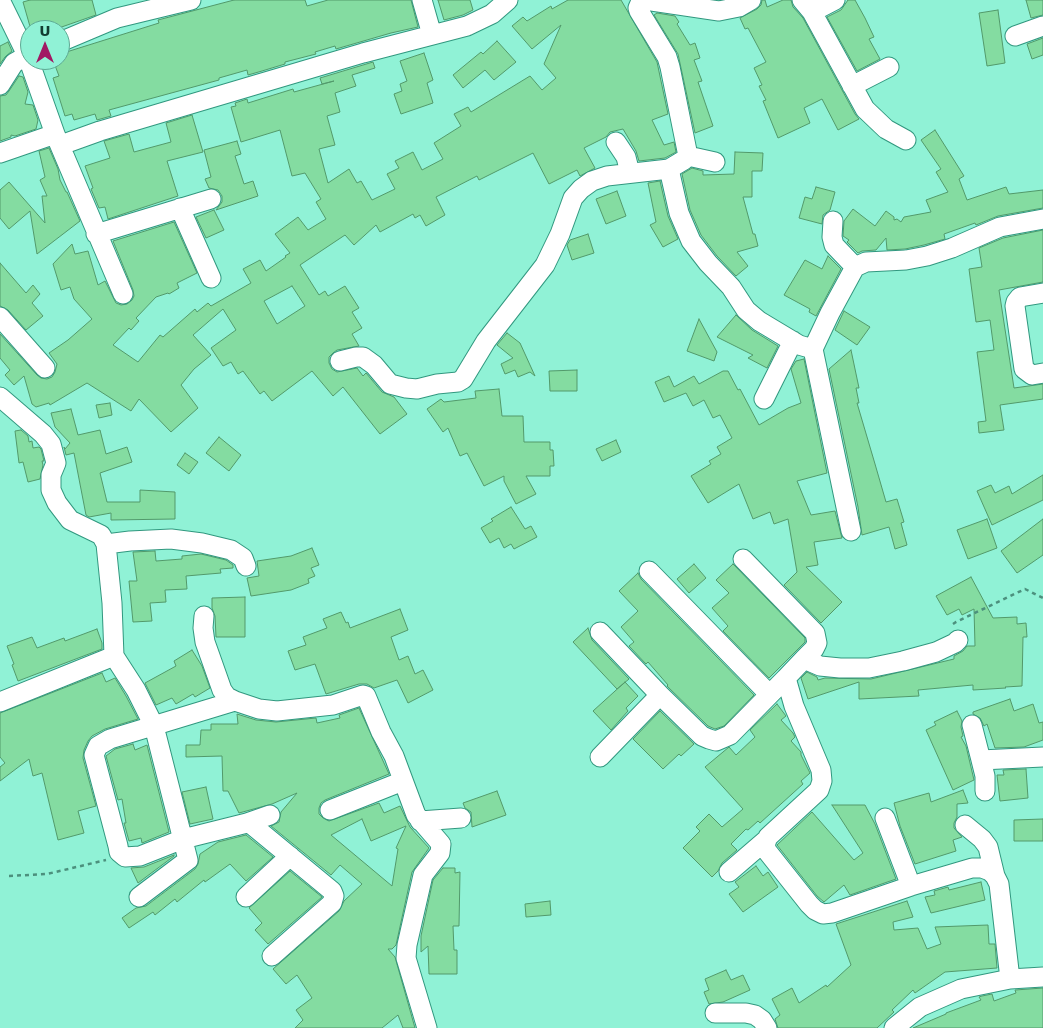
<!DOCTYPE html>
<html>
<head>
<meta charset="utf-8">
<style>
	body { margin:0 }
	#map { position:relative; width:1043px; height:1028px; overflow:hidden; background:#90f2d6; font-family:"DejaVu Sans",sans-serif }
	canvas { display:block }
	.north { position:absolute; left:20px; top:20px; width:50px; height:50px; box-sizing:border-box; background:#90f2d6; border:1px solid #5eaa94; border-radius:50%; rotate:0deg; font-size:14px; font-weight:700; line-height:20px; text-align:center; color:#123d32 }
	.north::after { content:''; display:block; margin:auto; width:18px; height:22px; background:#a11864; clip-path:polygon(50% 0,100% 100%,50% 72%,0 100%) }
</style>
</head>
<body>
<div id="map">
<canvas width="1043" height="1028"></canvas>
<div class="north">U</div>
</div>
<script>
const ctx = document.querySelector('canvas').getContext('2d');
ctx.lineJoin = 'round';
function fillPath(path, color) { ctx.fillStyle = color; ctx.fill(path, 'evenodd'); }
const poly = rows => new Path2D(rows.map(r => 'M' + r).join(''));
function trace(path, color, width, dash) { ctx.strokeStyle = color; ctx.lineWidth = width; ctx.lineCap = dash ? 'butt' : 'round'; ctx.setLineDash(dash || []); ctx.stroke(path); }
const building = poly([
	[30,0,92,0,96,15,53,30,31,30,23,2,30,0],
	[234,0,305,0,307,6,328,0,411,0,418,27,391,33,336,49,335,46,315,52,316,54,285,62,285,64,262,71,248,75,247,70,219,78,219,80,109,110,111,116,97,120,95,114,74,120,72,114,65,116,53,78,59,76,53,60,60,60,60,54,159,23,158,20,234,0],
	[438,0,470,0,473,10,463,15,444,20,438,0],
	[568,0,621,0,657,62,668,114,652,120,664,145,674,142,676,152,665,158,639,161,636,151,623,129,610,132,606,137,584,148,595,168,580,176,577,170,549,184,533,153,479,180,477,176,436,197,445,215,426,226,420,215,415,218,413,214,380,232,376,225,354,245,345,235,300,265,319,295,325,291,328,296,345,286,359,308,352,312,362,328,352,334,359,346,337,350,333,353,329,357,329,363,332,369,337,372,357,368,363,376,366,373,382,392,394,397,407,414,380,434,343,387,333,396,312,371,272,401,264,391,260,394,243,371,238,374,231,362,223,366,211,348,236,330,223,309,193,335,211,355,194,369,181,385,198,408,171,432,139,399,131,411,87,383,50,405,49,403,36,407,32,404,24,376,14,385,5,375,10,370,0,358,0,334,37,375,41,378,47,379,52,377,55,372,57,364,49,353,68,340,92,319,74,299,70,287,61,290,53,264,72,244,75,254,88,251,98,285,105,281,116,303,121,305,127,304,132,300,134,296,133,290,113,241,174,222,197,273,177,283,179,288,169,294,168,293,156,297,136,318,139,321,131,330,129,328,113,345,138,362,160,335,163,337,195,309,197,312,208,303,211,306,251,283,243,269,260,260,266,271,286,257,285,256,290,253,275,234,298,217,308,230,326,219,316,202,321,199,305,173,292,176,280,130,241,142,231,107,236,106,235,103,247,99,248,103,293,89,294,92,334,81,322,84,320,78,373,62,375,68,352,75,356,86,335,93,340,112,327,116,335,145,319,149,328,183,349,169,357,183,361,181,372,200,395,189,387,174,399,168,395,161,413,152,422,170,443,159,434,143,461,126,454,114,468,107,471,112,530,76,542,90,556,78,544,64,561,25,532,49,512,26,523,17,527,21,551,6,552,9,568,0],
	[292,286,305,306,277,324,264,301,292,286],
	[762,0,765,0,767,7,783,0,791,0,793,7,803,18,855,114,859,119,838,130,822,99,804,108,810,123,778,138,763,101,766,100,759,86,762,85,754,68,766,62,748,28,745,29,740,18,757,9,761,5,762,0],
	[848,0,855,0,865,18,874,37,869,39,880,59,857,71,827,17,841,10,848,0],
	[1026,0,1043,0,1043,15,1031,18,1026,0],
	[998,10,1005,63,987,66,979,13,998,10],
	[657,13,675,16,679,22,677,24,690,45,695,43,700,58,694,60,702,81,698,82,713,126,695,133,678,54,654,15,657,13],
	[1043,38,1043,55,1032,59,1027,44,1043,38],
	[497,41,516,62,494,80,485,70,463,88,453,75,481,52,483,54,497,41],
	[8,42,12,51,5,57,0,64,0,46,8,42],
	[424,53,433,80,427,83,433,103,401,114,394,94,402,91,400,84,407,81,400,61,424,53],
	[19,76,23,77,28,92,25,104,33,105,38,120,36,129,15,136,11,135,11,137,0,141,0,96,6,95,9,91,19,76],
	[192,115,203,152,167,161,178,196,108,219,105,207,99,208,91,189,93,188,85,166,110,158,104,141,129,134,134,152,171,142,166,123,192,115],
	[935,130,964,176,959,179,967,200,1006,187,1009,194,1043,190,1043,208,998,216,976,225,975,223,944,234,945,239,924,245,905,249,887,250,886,238,876,250,862,251,858,253,847,242,849,240,843,236,844,221,853,209,875,226,886,211,894,217,894,220,897,219,901,222,904,217,931,212,926,200,948,192,936,172,941,169,921,140,935,130],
	[237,141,241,154,235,156,244,184,253,181,258,196,216,210,222,202,222,196,218,190,209,188,205,179,211,177,204,150,237,141],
	[49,148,58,169,60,180,66,192,67,192,80,221,37,254,30,211,9,229,0,218,0,190,9,182,45,223,42,196,47,196,40,180,45,177,39,151,49,148],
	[735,152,763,153,762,171,752,171,752,197,743,197,753,234,755,234,758,246,737,252,748,266,736,276,717,256,701,235,690,210,682,174,692,168,703,171,703,175,734,174,735,152],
	[660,181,668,216,678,239,663,247,650,225,656,222,648,183,660,181],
	[816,187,835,192,830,210,823,215,822,224,799,218,805,197,812,199,816,187],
	[617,191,626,216,606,224,596,199,617,191],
	[214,210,224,230,206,238,196,217,214,210],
	[1043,230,1043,282,999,290,1014,388,1043,384,1043,399,1000,405,1004,430,979,433,978,422,986,421,977,352,994,350,990,320,976,322,969,269,982,267,979,248,1003,238,1043,230],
	[588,234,594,253,572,260,567,245,570,240,588,234],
	[828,256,841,269,816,316,809,312,810,309,784,295,805,260,822,269,828,256],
	[0,263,26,293,33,285,40,294,32,303,43,316,26,330,8,310,0,306,0,263],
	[844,311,870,327,857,345,835,330,844,311],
	[736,315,752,330,778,346,767,368,748,358,753,355,717,337,736,315],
	[699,319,717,352,714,361,687,351,699,319],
	[507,333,520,343,535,376,530,372,518,377,515,370,505,374,501,364,513,358,497,345,507,333],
	[851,350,859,388,856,388,859,403,857,403,875,464,886,502,897,499,904,522,901,523,907,545,895,549,889,527,862,535,858,507,829,369,851,350],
	[804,359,827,473,797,481,811,515,835,511,842,538,814,542,818,565,806,567,842,602,821,623,784,585,797,572,788,519,774,524,770,512,753,519,739,484,708,503,691,476,711,464,709,461,721,454,717,447,732,438,720,415,713,418,704,400,693,406,686,393,664,402,655,382,669,376,674,387,694,376,699,384,723,371,728,371,738,390,740,389,759,425,788,408,801,403,791,369,796,361,804,359],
	[577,370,577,391,550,391,549,371,577,370],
	[499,389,502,416,523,416,524,442,550,442,550,450,553,450,554,466,550,466,550,476,526,476,536,494,516,504,504,481,504,476,484,486,467,453,460,456,448,428,443,432,427,409,441,399,444,402,476,398,475,391,499,389],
	[110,403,112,415,99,418,96,405,110,403],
	[71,409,78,435,100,430,106,454,127,447,132,462,100,473,107,502,140,502,140,490,175,492,175,519,111,520,111,513,89,517,86,515,74,453,66,455,64,447,65,449,70,443,55,427,51,413,71,409],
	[21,430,28,436,29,442,32,441,33,448,39,447,41,449,44,461,42,461,43,465,40,479,28,482,23,462,19,463,15,431,21,430],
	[219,437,241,455,229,471,206,453,219,437],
	[616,440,621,452,602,461,596,449,616,440],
	[185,453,198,462,189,474,177,465,185,453],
	[1043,475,1043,500,992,525,977,491,991,485,995,493,1009,486,1012,494,1043,475],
	[511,507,525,529,531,526,537,537,514,549,511,544,504,548,499,538,490,543,481,528,493,521,491,519,511,507],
	[987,519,997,548,968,559,957,530,987,519],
	[1043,519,1043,555,1017,573,1001,551,1043,519],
	[312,548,319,565,311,568,315,576,308,579,309,583,291,590,251,596,247,578,259,576,257,561,291,556,312,548],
	[155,551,156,561,182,559,182,556,201,554,226,560,233,565,233,568,220,569,221,573,186,576,187,589,165,590,166,602,150,603,152,621,133,622,129,581,137,581,133,552,155,551],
	[694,564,706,578,689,593,677,579,694,564],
	[733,564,805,638,805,642,769,678,723,631,728,626,712,608,729,593,716,580,733,564],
	[638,573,641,579,754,695,724,726,715,729,708,726,667,686,668,685,648,662,646,664,629,646,634,642,621,627,638,611,619,591,638,573],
	[971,577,993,618,1017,617,1017,624,1026,623,1027,637,1023,637,1022,686,1005,687,1006,688,973,690,973,685,918,690,919,696,859,699,859,682,808,699,801,678,807,672,817,677,818,680,825,678,871,679,954,659,954,656,963,651,967,646,975,646,974,609,962,615,959,609,947,615,936,596,971,577],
	[245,597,245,637,216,637,215,616,212,608,212,598,245,597],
	[400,609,408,630,391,637,399,660,408,656,415,674,423,670,433,690,408,703,397,680,374,688,367,684,359,684,326,694,315,664,295,670,288,651,306,645,303,637,327,628,323,619,341,612,346,623,348,622,350,628,400,609],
	[588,628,592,640,629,679,617,689,573,642,588,628],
	[97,629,102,643,102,649,18,681,12,665,14,664,7,646,32,637,37,648,64,638,65,641,97,629],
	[192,650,202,666,210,688,195,697,193,694,176,704,172,698,156,705,145,683,176,666,174,661,192,650],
	[102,673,106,682,115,678,126,696,138,719,105,729,92,736,88,741,84,750,83,758,96,806,78,811,84,833,58,840,42,773,33,776,29,759,0,781,0,767,5,763,0,757,0,713,102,673],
	[625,682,638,696,626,708,628,711,611,730,593,711,625,682],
	[1010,699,1014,711,1033,704,1039,723,1043,722,1043,740,1024,747,995,748,987,724,984,726,980,718,973,714,973,712,1010,699],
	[777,704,786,716,781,720,793,733,795,737,791,741,801,752,801,755,810,773,801,781,803,784,760,823,758,821,748,830,746,829,731,844,737,850,722,863,718,871,712,877,683,848,700,831,696,827,709,814,722,827,743,809,705,767,729,747,736,755,755,737,750,730,777,704],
	[359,708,389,774,325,800,321,803,319,808,319,814,323,818,329,821,379,803,384,813,400,806,410,827,429,848,412,872,396,945,392,949,388,949,395,957,415,1028,403,1028,398,1015,382,1028,295,1028,303,1020,296,1010,312,998,297,975,286,984,273,969,339,911,344,901,362,884,340,865,331,875,271,826,279,822,281,812,297,793,272,804,239,813,228,791,223,791,222,756,186,757,186,745,200,745,201,730,211,730,211,724,238,724,237,714,256,720,276,722,316,718,317,723,340,718,339,715,359,708],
	[362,819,371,841,406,826,396,848,398,849,392,886,331,835,362,819],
	[660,711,694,744,681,756,679,754,663,769,633,739,660,711],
	[957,711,962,721,961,727,963,736,961,737,966,746,974,780,953,790,926,730,936,725,934,722,957,711],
	[133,744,135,750,147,745,169,832,142,843,141,838,129,841,124,823,126,823,122,799,118,800,106,756,115,749,133,744],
	[1026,769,1028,798,1000,801,997,775,1004,775,1003,770,1026,769],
	[206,787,213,819,190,824,182,792,206,787],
	[963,790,968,803,957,804,957,817,954,823,954,828,962,837,953,840,956,851,915,864,900,826,894,803,929,793,931,802,963,790],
	[497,791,506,815,472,827,471,812,465,808,463,803,497,791],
	[832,805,865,805,875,824,896,879,850,895,844,885,824,902,817,896,777,845,812,812,854,860,863,853,832,805],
	[1043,819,1043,841,1014,841,1014,820,1043,819],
	[246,835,273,857,246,881,230,864,205,882,204,880,177,902,175,899,155,915,153,912,129,928,122,918,136,908,146,906,195,869,198,864,200,854,218,842,246,835],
	[174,855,174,856,138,883,131,868,144,867,174,855],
	[756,866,763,876,768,872,778,887,743,912,729,894,739,887,735,882,756,866],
	[443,868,455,868,455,873,460,872,459,926,453,926,454,950,457,950,457,974,429,974,428,946,421,952,421,936,433,880,443,868],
	[290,871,322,897,268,944,255,930,262,923,249,908,290,871],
	[981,882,985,900,931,913,925,897,935,895,934,891,948,887,949,890,981,882],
	[550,901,551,915,526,917,525,904,550,901],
	[907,901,913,917,893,922,894,930,918,928,927,949,941,944,935,927,988,925,989,944,995,944,997,968,945,972,915,993,913,990,892,1010,894,1012,877,1028,778,1028,775,1019,780,1015,772,999,792,988,799,1003,826,985,827,987,851,965,836,924,907,901],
	[726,970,731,980,743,975,750,990,723,1002,709,1004,704,992,709,990,705,979,726,970],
	[1043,988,1043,1028,913,1028,946,1014,946,1013,981,1000,979,997,982,996,992,994,994,1001,1016,993,1015,990,1043,988]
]);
fillPath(building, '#84dca1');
trace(building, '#52996a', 1);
const minor = poly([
	[0,0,27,55,55,134,123,294],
	[422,0,432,35],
	[802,0,812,12,865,109,886,129,906,140],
	[812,12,835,0],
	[1015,36,1043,26],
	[60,42,117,18,191,0],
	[0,85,14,63,30,54],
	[852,86,889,67],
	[616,142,626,157,630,173],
	[61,145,100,131,363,53,467,26,492,14,508,0],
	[0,153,55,134],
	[688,156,715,162],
	[669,169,679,213,691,241,708,263,731,287,746,310,759,321,799,345,813,349],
	[180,208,211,278],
	[833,221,832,237,834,245,855,267],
	[96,234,211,199],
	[1043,293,1020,297,1016,302,1015,306,1024,369,1032,375,1043,373],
	[0,317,45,368],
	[340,361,356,357,363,357,374,365,390,384,406,388,417,389,437,384,458,382,463,379,486,341,545,265,560,234,573,198,581,189,592,181,607,176,669,169,684,160,688,156,670,67,667,57,639,11,638,8,641,1,645,0,719,11,739,7,751,0],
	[0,397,43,434,51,444,56,463,51,475,51,490,57,503,70,520,101,535,106,544,130,541,171,539,202,543,231,550,243,558,246,566],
	[764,399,793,341],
	[851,531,813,349,830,313,855,267,866,262,906,260,927,256,952,248,1000,227,1043,219],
	[106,544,112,603,114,656,136,690,154,726,188,860,139,897],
	[743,559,815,633,817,643,814,649,804,659],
	[649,571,769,694],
	[204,616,203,628,205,642,210,656,222,690,227,697,235,701,259,709,277,711,333,705,363,695,366,696,381,732,394,756,416,815,441,844,440,853,423,875,407,945,406,958,427,1028],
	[600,632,660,695,702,736,709,739,716,741,730,735,786,678],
	[958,640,955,643,936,652,903,661,869,668,840,668,820,666,804,659,786,678,794,706,821,770,822,781,819,790,768,837,765,845,767,851,809,904,815,910,823,914,832,913,911,886,972,868,982,868,990,871,995,876,999,884,1010,979],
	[235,701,110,739,98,746,94,755,118,846,119,852,125,857,140,856,183,839,247,823,252,825,332,891,334,896,332,903,272,956],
	[0,702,114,656],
	[972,725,981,760,1043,757],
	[600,757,660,695],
	[981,760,985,776,985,791],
	[330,810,403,781],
	[885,818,911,886],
	[420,821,461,818],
	[247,823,270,815],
	[965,825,982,839,988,847,995,876],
	[729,872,765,841],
	[246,897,290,856],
	[715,1013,746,1013,755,1015,762,1020,767,1028],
	[894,1028,920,1007,961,989,1010,979,1043,977]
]);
trace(minor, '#31987f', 21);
trace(poly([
	[953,624,956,622,1025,589,1043,598],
	[9,876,47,874,106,860]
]), '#4c907d', 2.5, [4, 4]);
trace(minor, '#fff', 19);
</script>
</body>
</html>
